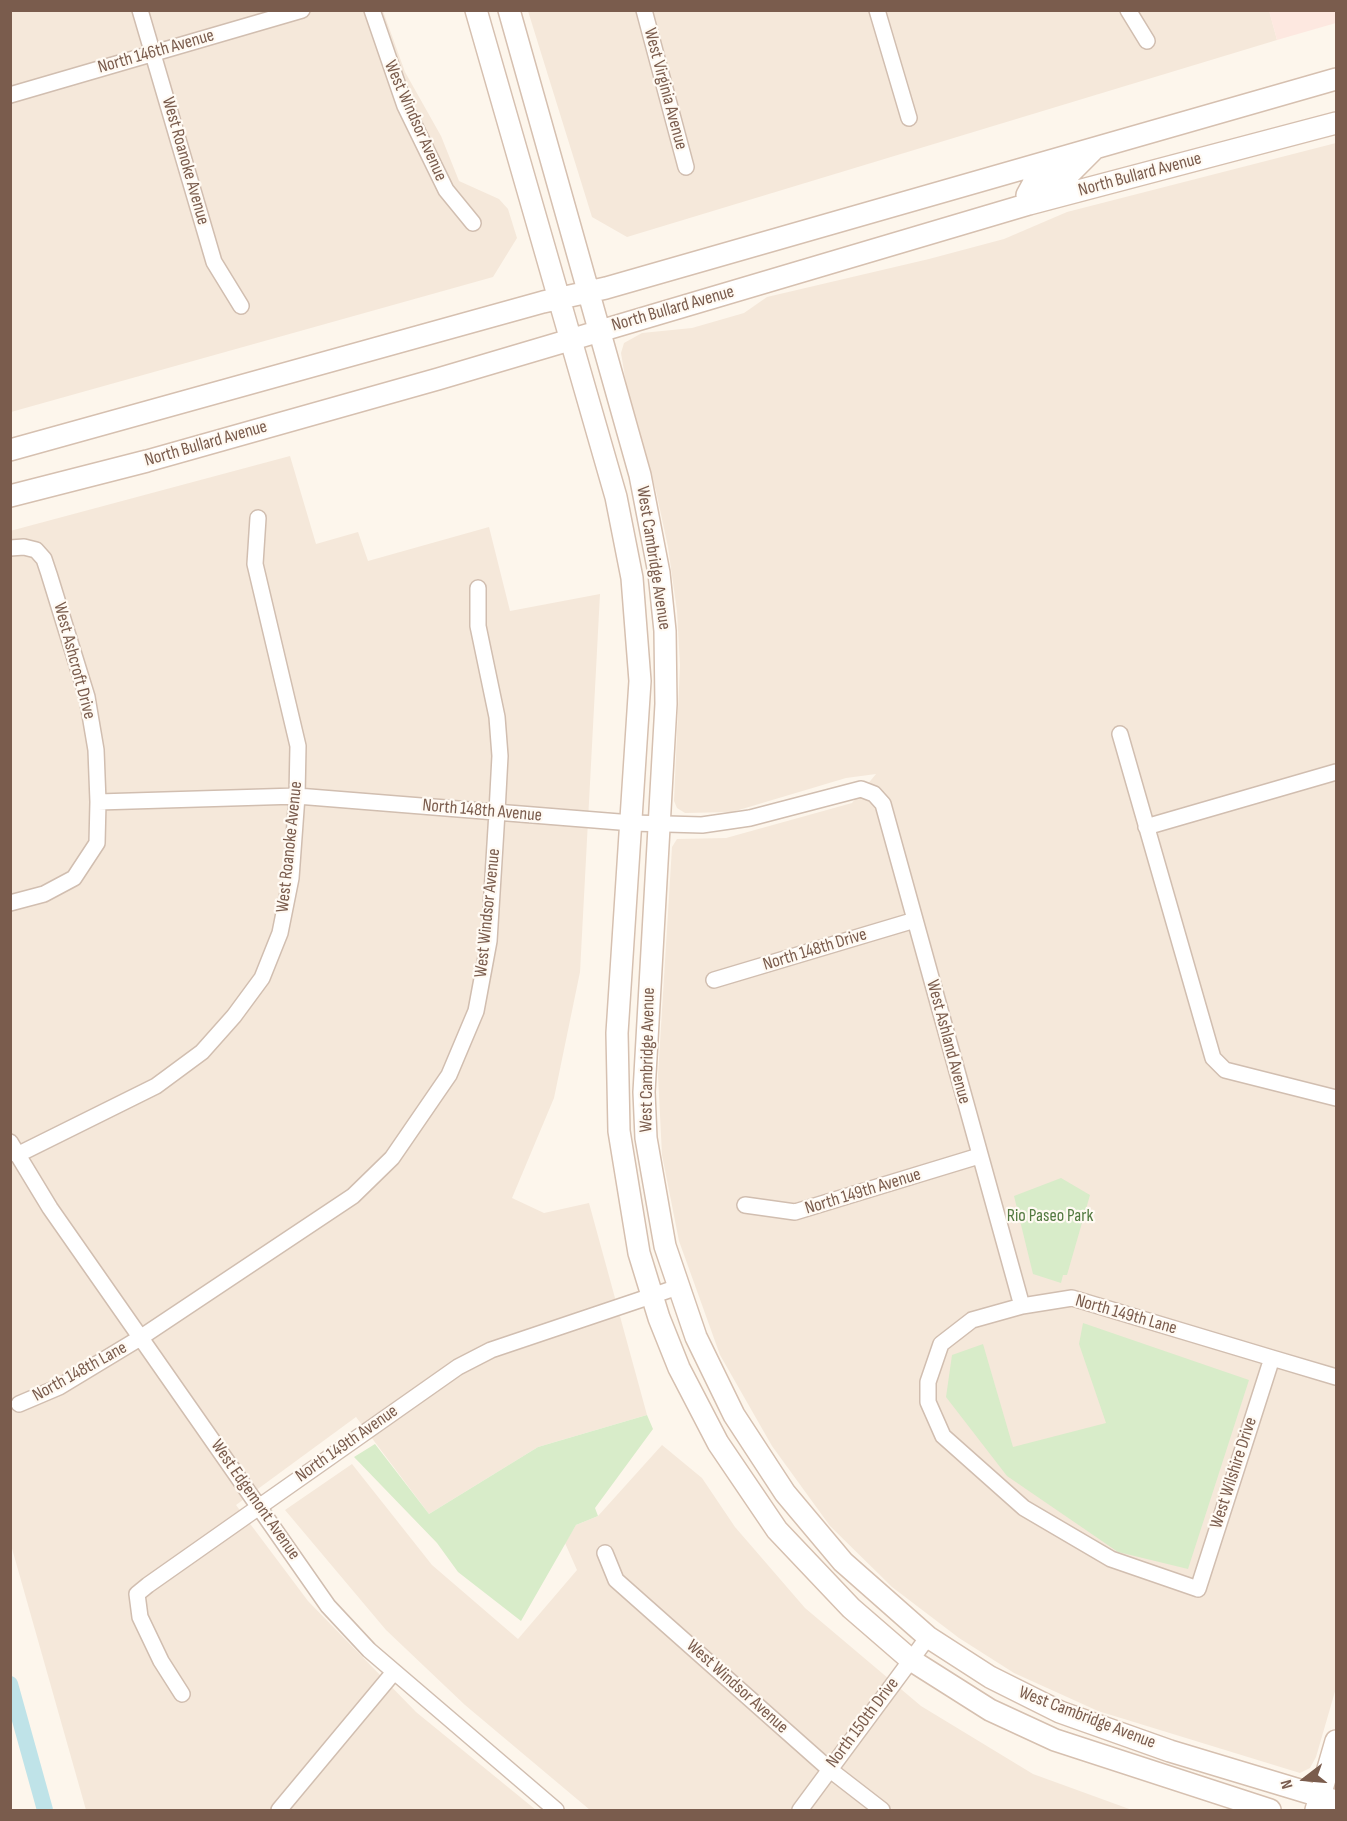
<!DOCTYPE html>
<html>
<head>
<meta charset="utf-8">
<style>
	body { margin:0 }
	#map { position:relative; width:1347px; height:1821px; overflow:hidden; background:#fdf6ec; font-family:"Sofia Sans Condensed",sans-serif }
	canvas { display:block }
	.frame { position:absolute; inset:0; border:12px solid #7a5c4d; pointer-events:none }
	.north { position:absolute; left:1275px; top:1749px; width:60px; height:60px; -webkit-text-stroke:4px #fffaf3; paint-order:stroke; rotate:254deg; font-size:16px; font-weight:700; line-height:24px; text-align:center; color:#7a5c4d }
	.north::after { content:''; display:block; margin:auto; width:21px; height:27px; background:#7a5c4d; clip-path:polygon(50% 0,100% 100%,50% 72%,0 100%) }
</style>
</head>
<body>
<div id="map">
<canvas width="1347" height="1821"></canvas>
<div class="frame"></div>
<div class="north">N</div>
</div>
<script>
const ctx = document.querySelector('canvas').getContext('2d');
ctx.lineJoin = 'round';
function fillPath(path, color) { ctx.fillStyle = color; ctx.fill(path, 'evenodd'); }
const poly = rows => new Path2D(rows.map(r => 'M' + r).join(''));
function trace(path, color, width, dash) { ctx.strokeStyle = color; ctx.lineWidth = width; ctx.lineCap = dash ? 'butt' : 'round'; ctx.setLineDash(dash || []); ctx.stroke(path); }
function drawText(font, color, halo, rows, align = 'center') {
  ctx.font = font + ' "Sofia Sans Condensed",sans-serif'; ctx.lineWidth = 4.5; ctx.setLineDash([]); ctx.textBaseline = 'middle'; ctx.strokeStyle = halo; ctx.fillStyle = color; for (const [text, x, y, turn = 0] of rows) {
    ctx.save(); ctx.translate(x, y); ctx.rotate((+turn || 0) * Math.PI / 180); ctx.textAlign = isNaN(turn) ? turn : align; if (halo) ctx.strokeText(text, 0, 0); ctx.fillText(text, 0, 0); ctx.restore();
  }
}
fillPath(poly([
	[1269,10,1277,40,627,237,592,217,528,11],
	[11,11,383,11,405,72,441,136,459,181,499,199,508,209,517,238,493,277,11,412],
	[1336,143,1336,1688,1316,1757,1310,1768,1300,1773,1098,1711,1014,1673,959,1638,892,1587,830,1526,772,1446,720,1355,679,1241,662,1155,658,1075,672,847,677,839,726,838,852,803,876,774,846,778,732,812,685,813,677,808,674,801,680,665,677,611,668,547,656,491,628,395,621,353,624,343,642,333,692,328,744,313,767,297,929,259,1004,239,1067,212],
	[290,456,316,544,358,532,368,561,489,527,510,611,600,594,580,972,554,1098,512,1198,544,1213,589,1203,647,1415,538,1447,429,1514,356,1417,236,1505,308,1601,416,1712,536,1810,86,1810,11,1545,10,531],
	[662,1445,702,1478,735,1527,805,1608,921,1706,1033,1774,1132,1810,590,1810,465,1705,386,1630,285,1510,352,1464,432,1565,518,1639,577,1570,565,1543,576,1525,598,1516]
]), '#f5e8da');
fillPath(poly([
	[1269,11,1336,11,1336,23,1277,40]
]), '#fde8e0');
fillPath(poly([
	[1061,1178,1090,1195,1067,1275,1063,1275,1061,1283,1033,1274,1014,1196],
	[1083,1323,1249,1380,1188,1569,1118,1552,1007,1476,946,1397,952,1355,983,1344,1013,1447,1106,1423,1079,1344],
	[647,1415,653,1429,595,1508,598,1516,576,1525,521,1621,458,1572,437,1543,354,1457,375,1444,429,1514,538,1447]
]), '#d8ecc9');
trace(poly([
	[10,1684,45,1810]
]), '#bfe3e8', 16);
const street = poly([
	[140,10,214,262,241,306],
	[372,10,405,106,446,190,473,223],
	[644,10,686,167],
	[877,10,909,118],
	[1128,10,1147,41],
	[10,95,302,10],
	[10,548,24,547,36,550,44,559,49,574,87,697,96,750,98,802,97,843,74,878,44,894,10,903],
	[1120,734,1213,1058,1225,1070,1336,1098],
	[98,802,297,796,632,823,702,825,750,818,861,789,874,794,883,804,1022,1306],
	[1146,827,1336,772],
	[714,980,915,920],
	[10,1142,50,1208,328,1606,369,1650,556,1810],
	[17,1155,156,1086,202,1052,234,1016,262,978,280,933,291,878,297,796,298,746,255,564,258,518],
	[745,1205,795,1212,979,1156],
	[1272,1358,1198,1589,1111,1559,1024,1508,943,1436,928,1402,928,1382,941,1344,972,1320,1022,1306,1072,1298,1272,1358,1336,1377],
	[19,1404,59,1387,140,1338,353,1196,392,1158,449,1075,476,1011,489,941,497,812,500,756,497,717,478,626,478,588],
	[605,1553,616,1580,829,1769,882,1810],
	[182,1694,161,1661,140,1617,137,1594,148,1585,458,1367,491,1350,678,1287],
	[279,1810,394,1672],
	[800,1810,928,1637]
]);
const secondary = poly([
	[476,10,616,497,632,578,640,681,617,1033,619,1131,639,1253,659,1318,679,1368,718,1443,777,1530,851,1608,911,1660,990,1710,1055,1740,1270,1810],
	[509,10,640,475,659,573,665,631,666,704,644,1092,646,1138,665,1246,696,1337,734,1415,785,1493,843,1562,928,1637,990,1677,1060,1712,1170,1751,1336,1801],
	[1029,204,1027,195,1033,184,1070,173,1094,149],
	[10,450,543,302,606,288,1336,79],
	[10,496,147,461,438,379,1029,204,1336,123],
	[1316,1810,1336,1741]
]);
trace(street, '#d1beb0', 18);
trace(secondary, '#d6c0b0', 24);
trace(street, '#fff', 15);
trace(secondary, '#fff', 21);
drawText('18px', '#7a5c4d', '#fffaf3', [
	["North 146th Avenue",156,52,-16],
	["West Virginia Avenue",665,89,75],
	["West Windsor Avenue",415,121,66],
	["West Roanoke Avenue",185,161,74],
	["North Bullard Avenue",1140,175,-15],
	["North Bullard Avenue",673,309,-16],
	["North Bullard Avenue",206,444,-16],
	["West Cambridge Avenue",653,558,81],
	["West Ashcroft Drive",74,661,75],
	["North 148th Avenue",482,811,5],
	["West Roanoke Avenue",290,847,-84],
	["West Windsor Avenue",488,913,-84],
	["North 148th Drive",815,950,-17],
	["West Ashland Avenue",948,1042,75],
	["West Cambridge Avenue",648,1060,-89],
	["North 149th Avenue",863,1192,-17],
	["North 149th Lane",1126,1315,16],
	["North 148th Lane",80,1372,-29],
	["North 149th Avenue",347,1444,-35],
	["West Wilshire Drive",1234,1473,-72],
	["West Edgemont Avenue",255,1500,55],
	["West Windsor Avenue",737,1687,42],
	["West Cambridge Avenue",1087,1718,21],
	["North 150th Drive",863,1723,-53]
]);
drawText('18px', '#537a41', '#fffaf3', [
	["Rio Paseo Park",1050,1216]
]);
</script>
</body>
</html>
